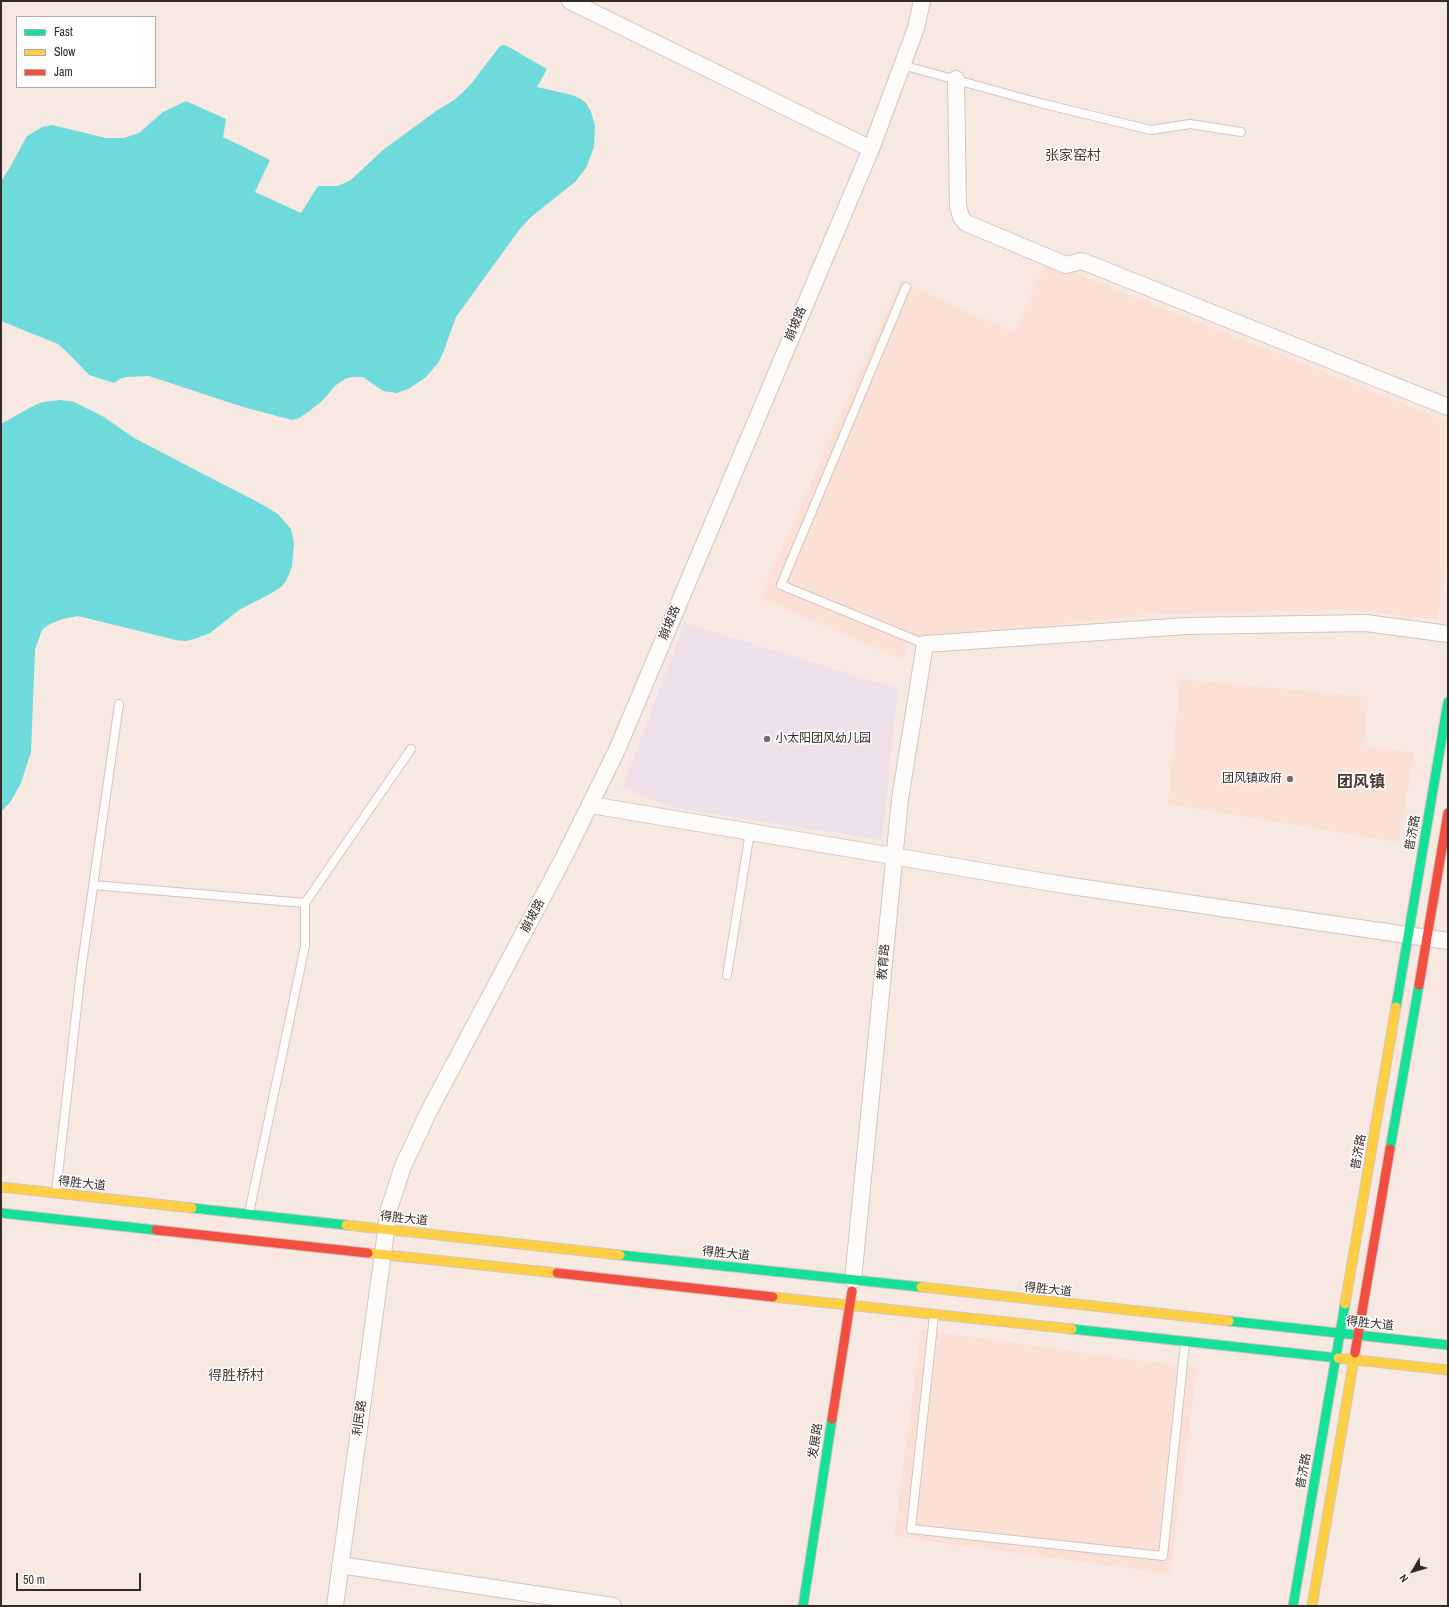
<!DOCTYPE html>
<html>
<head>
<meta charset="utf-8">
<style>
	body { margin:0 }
	#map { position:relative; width:1449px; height:1607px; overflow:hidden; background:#f7e8e1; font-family:"Archivo Narrow",sans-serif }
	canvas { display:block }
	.frame { position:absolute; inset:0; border:2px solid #342a26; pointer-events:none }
	.legend { position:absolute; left:16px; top:16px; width:140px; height:72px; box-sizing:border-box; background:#fff; border:1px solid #aeaaa8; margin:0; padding:5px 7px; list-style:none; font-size:12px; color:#342a26 }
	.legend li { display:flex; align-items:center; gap:8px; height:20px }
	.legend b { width:20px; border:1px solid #aeaaa8 }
	.north { position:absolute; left:1393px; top:1551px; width:40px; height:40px; -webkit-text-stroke:3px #fff; paint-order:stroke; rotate:232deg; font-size:11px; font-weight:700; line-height:16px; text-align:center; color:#342a26 }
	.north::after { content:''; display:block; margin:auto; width:14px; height:18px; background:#342a26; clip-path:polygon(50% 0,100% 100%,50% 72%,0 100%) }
	.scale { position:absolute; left:16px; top:1573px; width:125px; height:18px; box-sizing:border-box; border:2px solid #342a26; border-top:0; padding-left:5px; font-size:12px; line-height:14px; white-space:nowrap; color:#342a26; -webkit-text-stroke:3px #fff; paint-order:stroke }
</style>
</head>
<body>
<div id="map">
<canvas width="1449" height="1607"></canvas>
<div class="frame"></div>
<ul class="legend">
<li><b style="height:5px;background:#16e098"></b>Fast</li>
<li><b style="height:5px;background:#ffcf43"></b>Slow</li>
<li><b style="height:5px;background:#f24e42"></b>Jam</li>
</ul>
<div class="north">N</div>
<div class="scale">50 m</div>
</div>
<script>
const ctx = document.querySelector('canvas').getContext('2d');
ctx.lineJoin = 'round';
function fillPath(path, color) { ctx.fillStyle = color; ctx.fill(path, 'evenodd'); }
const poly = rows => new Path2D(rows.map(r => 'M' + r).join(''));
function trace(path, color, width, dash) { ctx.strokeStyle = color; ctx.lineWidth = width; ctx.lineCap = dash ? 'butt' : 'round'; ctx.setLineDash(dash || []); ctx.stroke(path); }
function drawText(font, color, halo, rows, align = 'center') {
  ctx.font = font + ' "Archivo Narrow","Noto Sans SC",sans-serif'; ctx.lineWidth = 3; ctx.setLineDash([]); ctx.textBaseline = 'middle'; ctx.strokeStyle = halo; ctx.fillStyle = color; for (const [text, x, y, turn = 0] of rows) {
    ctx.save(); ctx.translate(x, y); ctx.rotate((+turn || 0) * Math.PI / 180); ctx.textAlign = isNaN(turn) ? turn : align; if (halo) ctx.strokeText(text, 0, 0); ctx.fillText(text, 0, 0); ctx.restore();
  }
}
fillPath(poly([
	[1046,262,1448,421,1448,562,1437,620,1342,609,1145,615,932,638,911,633,903,660,760,598,900,281,1014,332],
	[1180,679,1368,697,1364,746,1414,753,1399,842,1168,804],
	[921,1330,1197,1368,1170,1574,894,1536]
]), '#fae0d5');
fillPath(poly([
	[685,623,898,689,882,840,675,808,622,788]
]), '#eee1e9');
fillPath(poly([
	[503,45,507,46,547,69,537,87,572,95,579,98,586,103,591,112,595,126,594,147,586,168,575,182,531,217,519,230,456,317,443,353,438,363,426,377,410,388,397,393,383,391,363,377,351,377,345,379,336,385,322,401,308,412,299,418,292,420,243,407,149,376,126,377,120,379,114,383,89,375,68,353,58,344,1,321,1,181,9,169,27,136,42,127,52,125,106,138,124,138,139,133,163,112,186,101,226,119,223,137,270,160,255,192,301,213,318,186,338,186,351,180,383,150,436,111,451,102,460,95,471,84,500,46],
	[60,400,74,402,104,417,134,438,265,506,278,514,291,529,294,543,292,567,286,581,281,587,270,594,239,610,210,633,194,639,185,641,176,640,78,616,62,619,48,625,42,630,35,649,31,752,21,783,11,801,1,812,1,424,35,405,43,402]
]), '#6edadb');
const lane = poly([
	[902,65,1040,103,1151,130,1190,124,1241,132],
	[906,287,781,585,925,644],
	[93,885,305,903],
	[727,975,750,832],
	[56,1192,81,971,119,704],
	[249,1213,305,946,305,903,411,749],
	[934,1315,911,1529,1163,1556,1185,1343]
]);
const street = poly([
	[570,1,871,149],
	[956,79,958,206,961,217,966,223,1066,265,1082,261,1448,407],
	[591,805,1064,885,1448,941],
	[853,1280,900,799,925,644,1187,626,1366,623,1448,634],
	[340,1565,613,1606],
	[335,1606,389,1209,403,1166,429,1111,564,857,616,752,871,149,916,28,922,1]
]);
const fast = poly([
	[1396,1007,1448,702],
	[1390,1149,1419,985],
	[192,1208,346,1225],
	[1,1213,156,1230],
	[620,1255,921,1287],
	[1229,1321,1448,1345],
	[1072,1329,1338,1358],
	[803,1606,832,1419],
	[1293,1606,1345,1304]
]);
const slow = poly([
	[1,1187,192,1208],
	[346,1225,620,1255],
	[368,1253,557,1273],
	[921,1287,1229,1321],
	[773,1297,1072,1329],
	[1345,1304,1396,1007],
	[1338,1358,1448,1370],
	[1312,1606,1355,1353]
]);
const jam = poly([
	[1419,985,1448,813],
	[156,1230,368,1253],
	[557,1273,773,1297],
	[1355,1353,1390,1149],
	[832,1419,852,1291]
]);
trace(lane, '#d1c6c1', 10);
trace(street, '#d1c6c1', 18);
trace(fast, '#d1c6c1', 11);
trace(slow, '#d1c6c1', 11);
trace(jam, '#d1c6c1', 11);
trace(lane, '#fefcfa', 8);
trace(street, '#fefcfa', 16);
trace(fast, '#16e098', 9);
trace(slow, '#ffcf43', 9);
trace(jam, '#f24e42', 9);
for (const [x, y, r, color] of [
	[767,739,4,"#786c67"],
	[1290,779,4,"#786c67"]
]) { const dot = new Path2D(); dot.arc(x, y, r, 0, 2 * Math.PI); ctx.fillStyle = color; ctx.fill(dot); trace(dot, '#fff', 1.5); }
drawText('12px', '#342a26', '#fff', [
	["崩坡路",796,324,-67],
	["崩坡路",670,623,-67],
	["普济路",1413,833,-80],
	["崩坡路",533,916,-62],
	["教育路",884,962,-85],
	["普济路",1359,1152,-80],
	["得胜大道",82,1184,6],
	["得胜大道",404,1219,6],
	["得胜大道",726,1254,6],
	["得胜大道",1048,1290,6],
	["得胜大道",1370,1324,6],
	["利民路",360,1418,-82],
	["发展路",816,1441,-81],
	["普济路",1304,1471,-80]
]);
drawText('12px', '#342a26', '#fff', [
	["小太阳团风幼儿园",775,739],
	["团风镇政府",1282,779,"right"]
], 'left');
drawText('14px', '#4b362d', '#fff', [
	["张家窑村",1073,156],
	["得胜桥村",236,1376]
]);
drawText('bold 16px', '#4b362d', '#fff', [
	["团风镇",1361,783]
]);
</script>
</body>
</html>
